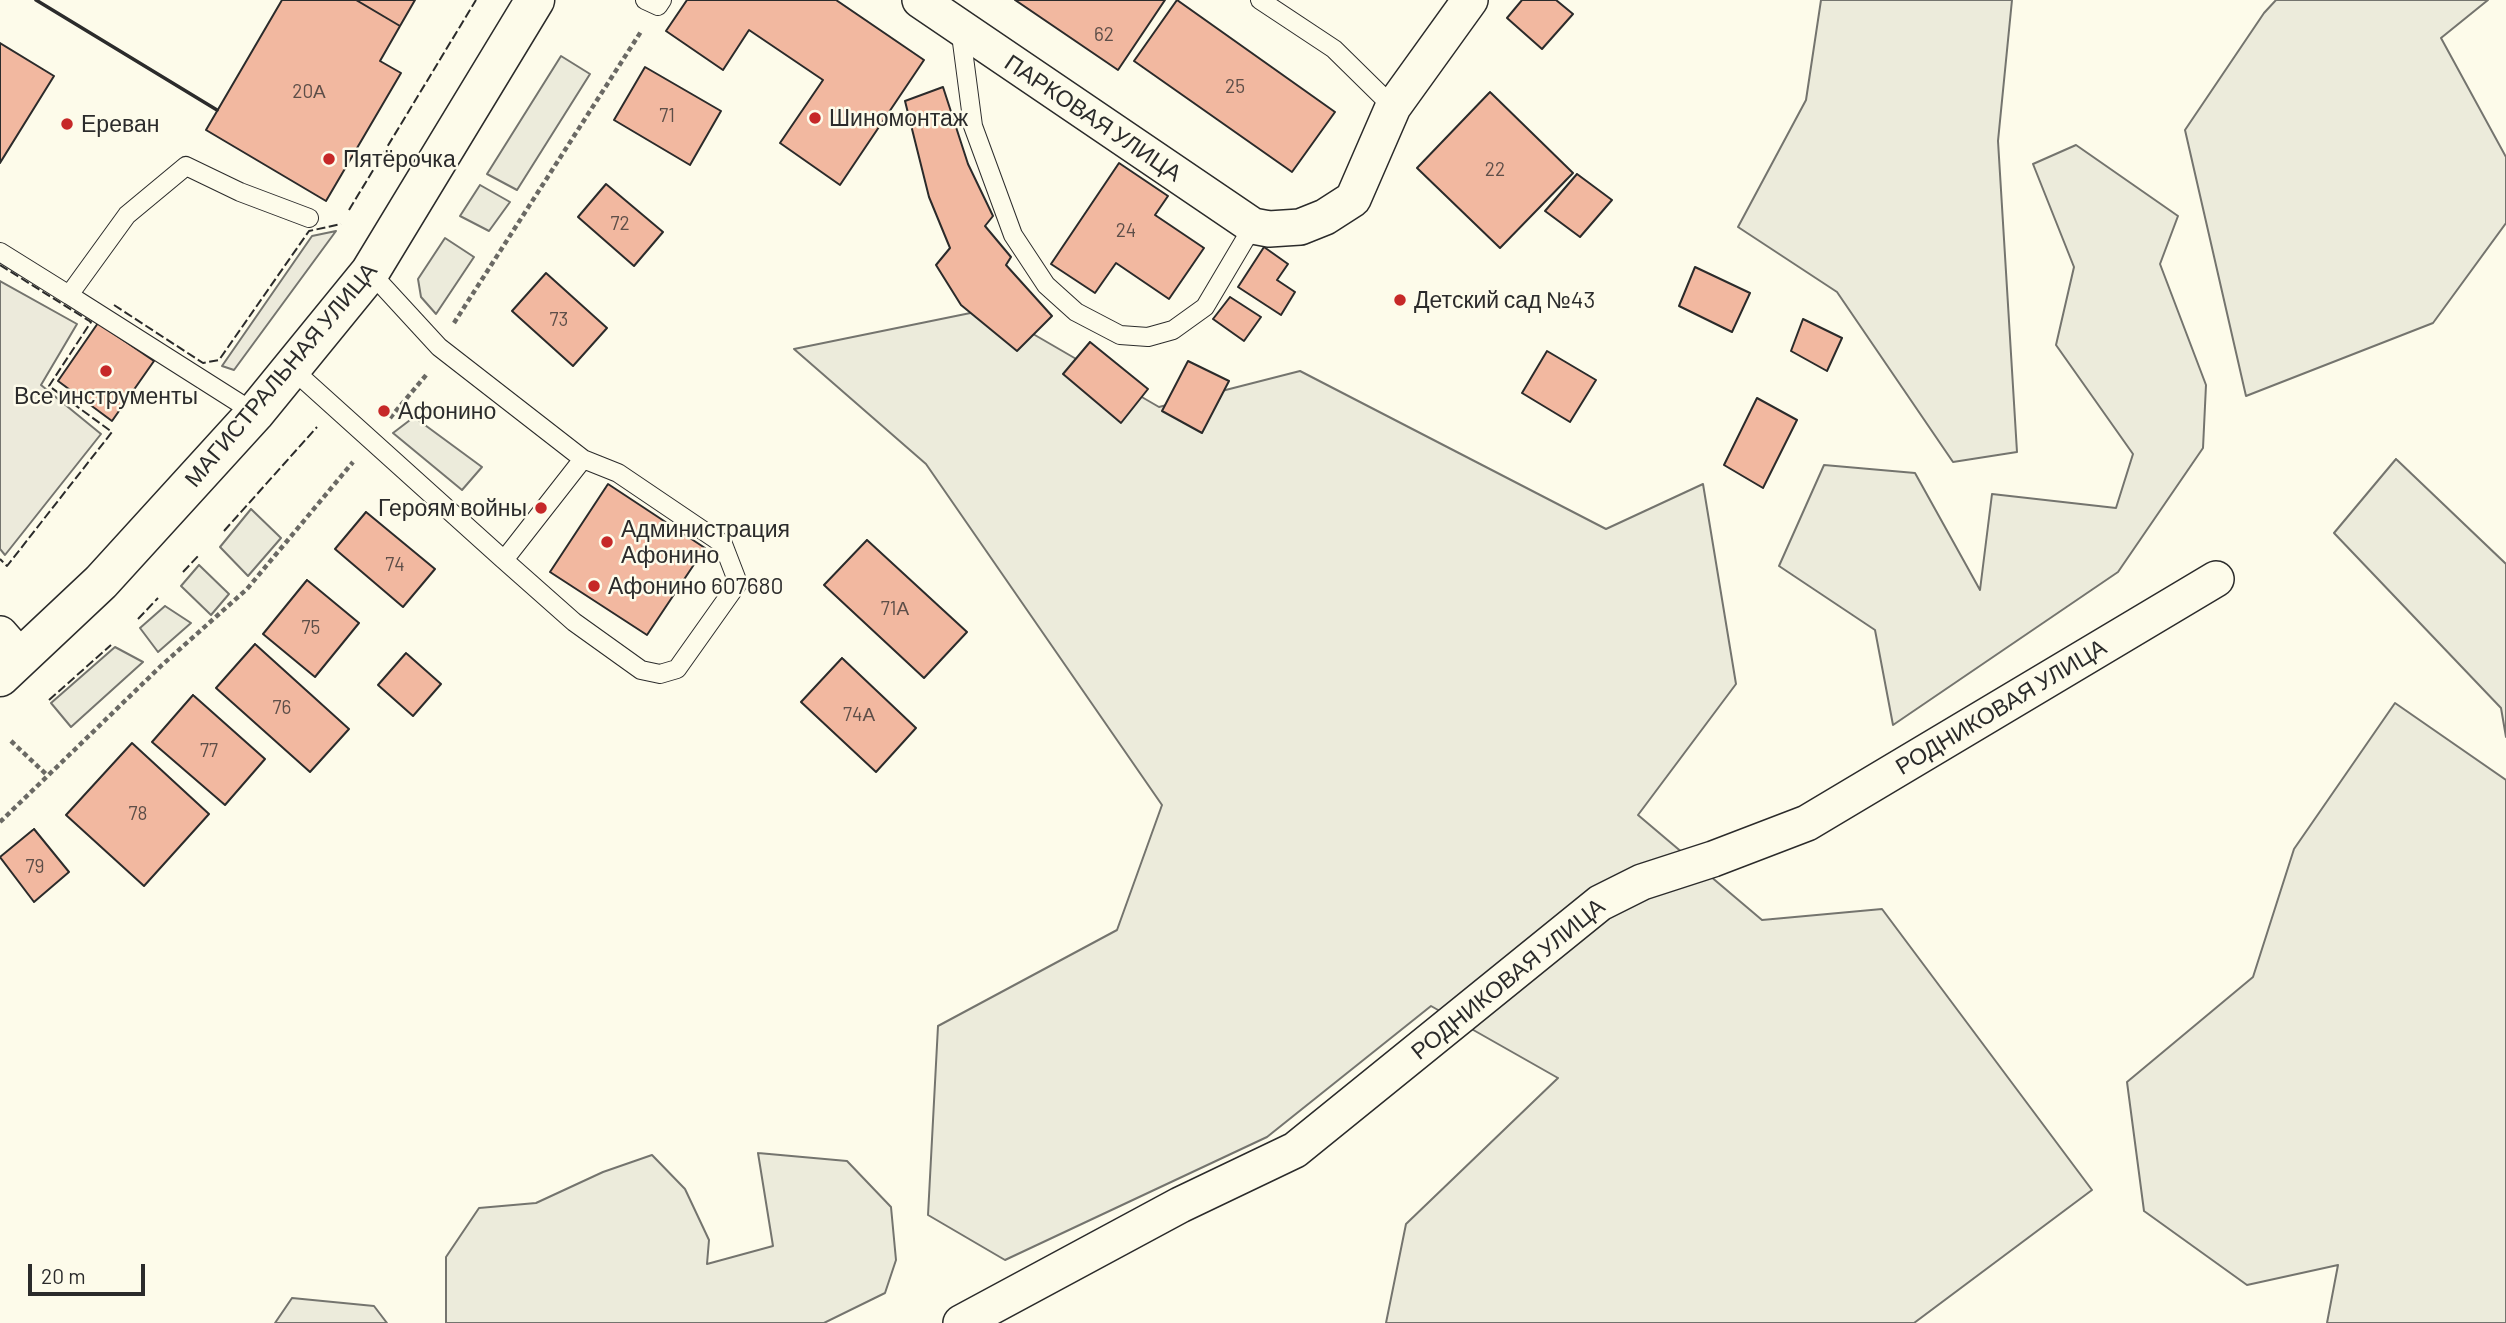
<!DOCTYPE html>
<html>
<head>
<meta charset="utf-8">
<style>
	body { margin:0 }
	#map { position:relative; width:2506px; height:1323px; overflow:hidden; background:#fdfbea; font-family:Barlow,sans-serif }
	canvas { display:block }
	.scale { position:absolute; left:28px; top:1264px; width:117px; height:32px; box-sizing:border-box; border:4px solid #2b2b2b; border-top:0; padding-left:9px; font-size:21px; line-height:24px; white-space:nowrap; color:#2b2b2b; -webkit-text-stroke:5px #fdfbea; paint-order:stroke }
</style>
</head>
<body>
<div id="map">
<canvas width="2506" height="1323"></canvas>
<div class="scale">20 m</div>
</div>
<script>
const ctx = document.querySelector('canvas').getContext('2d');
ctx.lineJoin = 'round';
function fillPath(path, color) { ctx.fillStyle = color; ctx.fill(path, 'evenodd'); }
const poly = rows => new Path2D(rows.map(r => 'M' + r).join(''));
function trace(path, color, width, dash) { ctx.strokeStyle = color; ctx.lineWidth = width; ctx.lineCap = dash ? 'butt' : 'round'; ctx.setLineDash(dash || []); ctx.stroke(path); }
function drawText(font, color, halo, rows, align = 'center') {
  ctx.font = font + ' Barlow,sans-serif'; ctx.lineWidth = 5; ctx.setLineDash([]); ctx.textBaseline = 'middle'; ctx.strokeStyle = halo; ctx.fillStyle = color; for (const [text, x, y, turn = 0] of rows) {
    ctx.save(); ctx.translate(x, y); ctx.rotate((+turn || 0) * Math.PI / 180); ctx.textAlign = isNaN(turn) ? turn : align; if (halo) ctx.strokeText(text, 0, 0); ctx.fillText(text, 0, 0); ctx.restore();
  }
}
const green = poly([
	[1821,0,2012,0,1998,141,2017,452,1953,462,1837,292,1738,227,1806,100,1821,0],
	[2276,0,2488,0,2441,38,2506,157,2506,223,2433,323,2246,396,2185,130,2264,13,2276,0],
	[561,56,590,74,517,190,487,174,561,56],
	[2076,145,2178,216,2160,264,2206,385,2203,448,2118,572,1893,725,1875,630,1779,566,1824,465,1915,473,1980,590,1992,494,2116,508,2133,454,2056,345,2074,267,2033,164,2076,145],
	[480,185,510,202,489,231,460,216,480,185],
	[445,238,474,257,436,314,421,297,418,279,445,238],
	[990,309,1159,407,1300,371,1606,529,1703,484,1736,684,1638,815,1762,920,1882,909,2092,1190,1914,1323,1386,1323,1406,1224,1558,1078,1431,1006,1267,1137,1005,1260,928,1215,938,1026,1117,930,1162,805,926,464,794,349,990,309],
	[414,417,482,467,462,490,393,433,414,417],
	[2396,459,2506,564,2506,737,2501,708,2334,533,2396,459],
	[251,509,281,538,248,576,220,547,251,509],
	[199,565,229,594,211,615,181,586,199,565],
	[165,606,191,623,158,652,140,628,165,606],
	[115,647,143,662,71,727,51,703,115,647],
	[2395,703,2506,780,2506,1323,2327,1323,2338,1265,2247,1285,2144,1211,2127,1082,2253,977,2294,849,2395,703],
	[758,1153,847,1161,891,1207,896,1260,885,1293,824,1323,446,1323,446,1257,479,1208,536,1203,603,1172,652,1155,685,1189,709,1240,707,1264,773,1246,758,1153],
	[292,1298,374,1306,387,1323,275,1323,292,1298]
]);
fillPath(green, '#ecebdb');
trace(green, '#74746e', 2);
const parking = poly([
	[336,231,234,370,222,366,312,236,336,231],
	[0,281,77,324,41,385,101,434,5,555,0,549,0,281]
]);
fillPath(parking, '#eceadb');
trace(parking, '#74746e', 2);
const building = poly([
	[282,0,356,0,400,26,380,61,401,73,326,201,206,130,282,0],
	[356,0,415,0,400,26,356,0],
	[687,0,836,0,924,60,840,185,780,143,823,80,749,30,723,70,666,31,687,0],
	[1015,0,1165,0,1118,70,1015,0],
	[1177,0,1335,112,1292,172,1134,61,1177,0],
	[1522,0,1556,0,1573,14,1542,49,1507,18,1522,0],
	[0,43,54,76,0,163,0,43],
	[645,67,721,111,690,165,614,120,645,67],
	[943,87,968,164,993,216,985,226,1011,257,1006,265,1052,316,1017,351,961,305,936,265,950,248,929,197,905,101,943,87],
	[1490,92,1573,173,1500,248,1417,168,1490,92],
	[1119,163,1168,196,1155,215,1204,248,1169,299,1116,263,1095,293,1051,264,1119,163],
	[1577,174,1612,200,1580,237,1545,211,1577,174],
	[606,184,663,232,634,266,578,217,606,184],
	[1264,247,1288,264,1277,280,1295,292,1281,315,1238,287,1264,247],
	[1695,267,1750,293,1732,332,1679,306,1695,267],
	[546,273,607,328,573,366,512,311,546,273],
	[1230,297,1261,317,1244,341,1213,319,1230,297],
	[1803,319,1842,338,1827,371,1791,351,1803,319],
	[98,323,154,361,112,421,58,381,98,323],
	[1090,342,1148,389,1121,423,1063,374,1090,342],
	[1547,351,1596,380,1570,422,1522,393,1547,351],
	[1188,361,1229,381,1202,433,1162,411,1188,361],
	[1757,398,1797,420,1763,488,1724,465,1757,398],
	[608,484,705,548,647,635,550,572,608,484],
	[366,512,435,569,403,607,335,549,366,512],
	[867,540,967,632,924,678,824,585,867,540],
	[307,580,359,623,315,677,263,634,307,580],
	[255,644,349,729,310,772,216,688,255,644],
	[406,653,441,684,413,716,378,685,406,653],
	[842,658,916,728,876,772,801,702,842,658],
	[193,695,265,759,225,805,152,742,193,695],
	[132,743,209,814,144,886,66,815,132,743],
	[34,829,69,872,34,902,0,857,34,829]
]);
fillPath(building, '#f2b8a0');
trace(building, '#2b2b2b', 2);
const lane = poly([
	[645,0,658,6,662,0],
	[1260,0,1334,49,1393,107],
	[960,27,973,126,1013,235,1046,285,1076,312,1120,335,1148,337,1173,330,1205,307,1253,226],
	[0,252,69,295,127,215,186,166,240,192,309,218],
	[69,295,255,413],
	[291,368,504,560,583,459,439,347,370,272],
	[504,560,574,622,641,670,660,674,677,669,738,583,723,544,618,473,583,459]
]);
const street = poly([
	[920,0,1253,226,1269,229,1300,227,1325,217,1353,199,1393,107,1470,0],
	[0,634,21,658],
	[961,1323,1180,1205,1295,1150,1600,903,1642,882,1713,859,1807,823,2216,579]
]);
const primary = poly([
	[0,677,101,582,255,413,370,272,535,0]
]);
trace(lane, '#2b2b2b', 20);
trace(street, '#2b2b2b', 38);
trace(primary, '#2b2b2b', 41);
trace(poly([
	[454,323,642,30],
	[390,418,427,374],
	[11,741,48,776],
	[0,822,162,665,247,589,353,462]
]), '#6a6964', 4.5, [5, 3.5]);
trace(lane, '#fdfbea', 18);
trace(street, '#fdfbea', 35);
trace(primary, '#fdfbea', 38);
trace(poly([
	[349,210,476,0],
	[0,265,91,322,49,386,112,432,7,566,0,559],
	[114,305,203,363,219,360,309,231,341,224],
	[224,531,317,427],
	[183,572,199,555],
	[138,619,158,598],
	[49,700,111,645]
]), '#2b2b2b', 2, [9, 3.5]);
trace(poly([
	[36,0,217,110]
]), '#2b2b2b', 3.5);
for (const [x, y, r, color] of [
	[815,118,7,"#c62828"],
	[67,124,7,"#c62828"],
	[329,159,7,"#c62828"],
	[1400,300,7,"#c62828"],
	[106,371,7,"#c62828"],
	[384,411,7,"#c62828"],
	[541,508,7,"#c62828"],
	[607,542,7,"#c62828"],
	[594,586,7,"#c62828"]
]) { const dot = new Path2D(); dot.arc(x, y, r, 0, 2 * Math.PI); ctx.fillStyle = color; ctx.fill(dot); trace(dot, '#fdfbea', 2.5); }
drawText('19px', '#5d4e48', null, [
	["62",1104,35],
	["25",1235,87],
	["20А",309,92],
	["71",667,116],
	["22",1495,170],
	["72",620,224],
	["24",1126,231],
	["73",559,320],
	["74",395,565],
	["71А",895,609],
	["75",311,628],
	["76",282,708],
	["74А",859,715],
	["77",209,751],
	["78",138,814],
	["79",35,867]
]);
drawText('23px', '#2b2b2b', '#fdfbea', [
	["Шиномонтаж",829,118],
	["Ереван",81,124],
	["Пятёрочка",343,159],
	["Детский сад №43",1414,300],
	["Все инструменты",106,396,"center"],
	["Афонино",398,411],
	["Героям войны",527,508,"right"],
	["Администрация",621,529],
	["Афонино",621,555],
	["Афонино 607680",608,586]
], 'left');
drawText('23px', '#2b2b2b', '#fdfbea', [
	["ПАРКОВАЯ УЛИЦА",1093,118,34],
	["МАГИСТРАЛЬНАЯ УЛИЦА",281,375,-50],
	["РОДНИКОВАЯ УЛИЦА",2001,707,-31],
	["РОДНИКОВАЯ УЛИЦА",1508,979,-39]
]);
</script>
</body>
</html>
